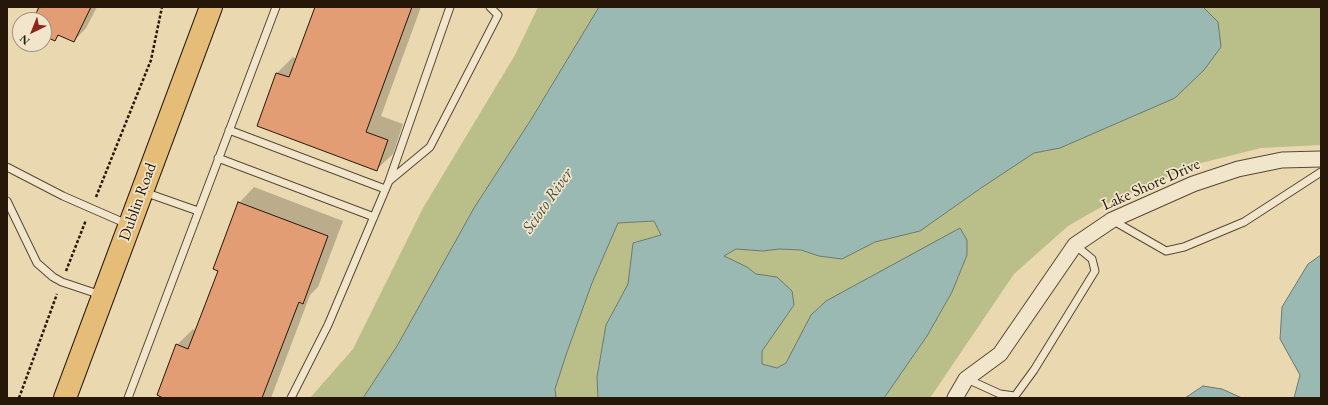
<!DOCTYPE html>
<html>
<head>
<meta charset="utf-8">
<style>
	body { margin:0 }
	#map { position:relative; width:1328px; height:405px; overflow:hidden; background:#ead9b0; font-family:"EB Garamond",serif }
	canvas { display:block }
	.frame { position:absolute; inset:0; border:8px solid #261708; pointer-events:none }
	.north { position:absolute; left:12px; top:12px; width:40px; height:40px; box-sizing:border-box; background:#f1e6cc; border:1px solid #a0937e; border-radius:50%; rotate:223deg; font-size:11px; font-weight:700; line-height:16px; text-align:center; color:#261708 }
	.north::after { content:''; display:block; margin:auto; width:14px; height:18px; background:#8f2418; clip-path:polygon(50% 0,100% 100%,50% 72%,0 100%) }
</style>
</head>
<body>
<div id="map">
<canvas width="1328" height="405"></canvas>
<div class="frame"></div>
<div class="north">N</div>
</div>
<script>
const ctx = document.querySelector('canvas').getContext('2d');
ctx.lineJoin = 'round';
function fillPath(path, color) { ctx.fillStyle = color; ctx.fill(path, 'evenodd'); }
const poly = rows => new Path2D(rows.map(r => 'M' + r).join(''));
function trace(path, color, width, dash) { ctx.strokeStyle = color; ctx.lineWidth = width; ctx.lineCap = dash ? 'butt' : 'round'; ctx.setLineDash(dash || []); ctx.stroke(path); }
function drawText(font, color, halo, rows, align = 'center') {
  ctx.font = font + ' "EB Garamond",serif'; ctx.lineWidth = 3.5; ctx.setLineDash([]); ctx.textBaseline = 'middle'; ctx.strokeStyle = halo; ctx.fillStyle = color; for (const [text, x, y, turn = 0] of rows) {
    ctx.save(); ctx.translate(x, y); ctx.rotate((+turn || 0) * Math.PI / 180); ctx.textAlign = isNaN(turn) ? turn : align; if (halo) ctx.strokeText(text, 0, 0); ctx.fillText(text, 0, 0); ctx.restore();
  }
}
fillPath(poly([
	[538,7,599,7,532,118,474,208,397,346,363,398,310,398,353,349,423,208,515,55],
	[1203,7,1321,7,1321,145,1261,148,1197,164,1108,203,1068,226,1014,274,930,398,884,398,927,336,952,292,967,255,811,315,786,363,777,368,762,364,762,351,794,305,777,277,756,274,747,267,724,256,736,249,763,251,779,249,801,250,819,256,842,259,875,242,920,231,981,188,1034,153,1060,148,1175,98,1218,22],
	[654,221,661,235,633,243,628,284,606,325,597,377,598,398,556,398,555,389,566,355,592,283,618,223]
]), '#babe88');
const water = poly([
	[599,7,1203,7,1218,22,1221,47,1204,70,1175,98,1060,148,1034,153,981,188,920,231,875,242,842,259,819,256,801,250,779,249,763,251,736,249,724,256,747,267,756,274,777,277,792,291,794,305,762,351,762,364,777,368,786,363,811,315,826,301,960,228,967,240,967,255,952,292,927,336,884,398,598,398,597,377,606,325,628,284,633,243,661,235,654,221,618,223,592,283,566,355,555,389,556,398,363,398,397,346,474,208,532,118,599,7],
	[1321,255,1321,398,1294,398,1300,375,1280,339,1282,307,1308,264,1321,255],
	[1203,386,1222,389,1242,398,1185,398,1203,386]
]);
fillPath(water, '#9ab9b2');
trace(water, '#6c786e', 1);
fillPath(poly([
	[40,7,97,7,86,28,74,41,60,34,55,39,44,34,44,20,35,20],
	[316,7,421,7,381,116,403,124,393,154,377,169,258,125,277,73,293,57,297,59],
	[254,187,343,221,318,287,310,295,271,398,166,398,177,345,193,329,196,331,219,271,239,203]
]), '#0003');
const building = poly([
	[39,7,91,7,74,42,58,35,55,41,44,36,44,20,33,20,39,7],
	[315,7,412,7,366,132,388,140,377,171,257,126,276,73,289,77,315,7],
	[238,202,328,236,303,304,299,302,262,398,163,398,157,395,176,344,188,349,218,271,213,269,238,202]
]);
fillPath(building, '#e39d75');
trace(building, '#261708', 1);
const service = poly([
	[229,130,385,189],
	[218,158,374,217],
	[7,167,63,196,127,224],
	[389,181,450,7],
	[144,192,198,211],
	[7,201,37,263,53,277,62,282,101,295],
	[1112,220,1166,251,1184,247,1244,222,1321,172],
	[967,379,1000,394,1015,396,1034,370,1095,271,1092,259,1075,245],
	[128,398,276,7],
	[291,398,328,325,389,181,430,147,498,15,490,7]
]);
const minor = poly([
	[955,398,966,379,1000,354,1075,245,1112,220,1193,184,1238,169,1282,160,1321,159]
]);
const primary = poly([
	[65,398,211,7]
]);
trace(service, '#574832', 9);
trace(minor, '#574832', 17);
trace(primary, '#261708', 24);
trace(poly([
	[96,197,151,60,162,7],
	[66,271,86,220],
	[19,398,57,294]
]), '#261708', 2.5, [3, 2]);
trace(service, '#f1e6cc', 7);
trace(minor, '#f1e6cc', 15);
trace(primary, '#e5bc78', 22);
drawText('16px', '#261708', '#f1e6cc', [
	["Lake Shore Drive",1151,185,-24],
	["Dublin Road",138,202,-70]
]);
drawText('italic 17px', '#4f5044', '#f1e6cc', [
	["Scioto River",548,201,-55]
]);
</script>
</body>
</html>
